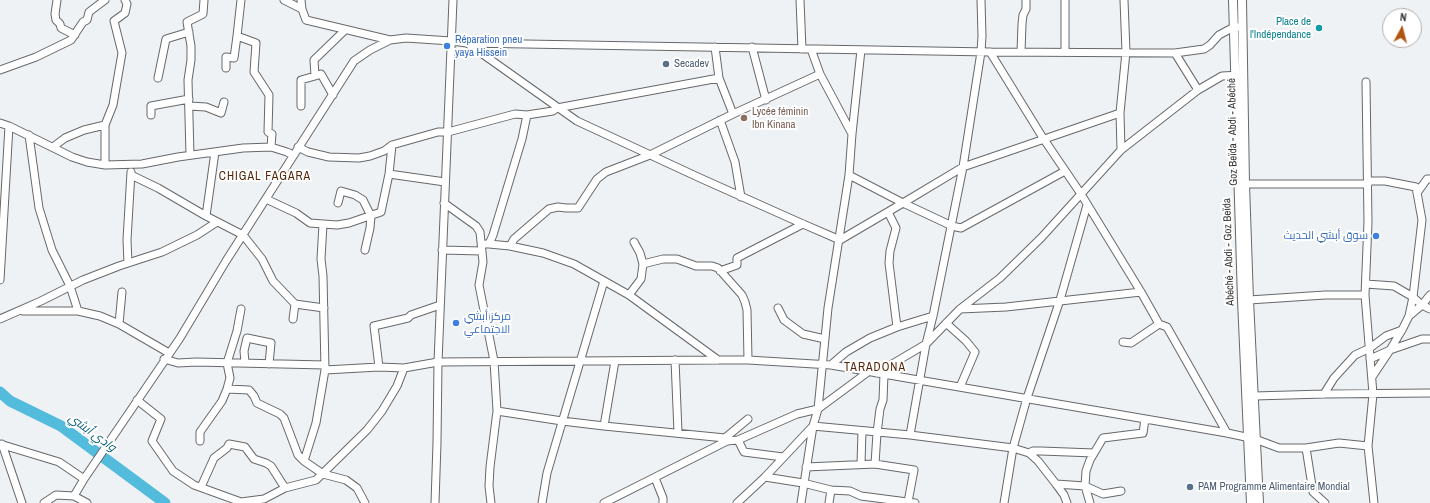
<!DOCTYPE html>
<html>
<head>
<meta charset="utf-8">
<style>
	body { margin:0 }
	#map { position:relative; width:1430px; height:503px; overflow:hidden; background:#eff2f5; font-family:"Archivo Narrow",sans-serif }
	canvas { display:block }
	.north { position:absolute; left:1382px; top:8px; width:40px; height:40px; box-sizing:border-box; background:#fff; border:1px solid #aeaeaf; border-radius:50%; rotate:7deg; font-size:11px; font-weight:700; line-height:16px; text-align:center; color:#343536 }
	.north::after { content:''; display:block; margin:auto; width:14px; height:18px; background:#b45411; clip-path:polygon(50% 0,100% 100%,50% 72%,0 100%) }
</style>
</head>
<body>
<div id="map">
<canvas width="1430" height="503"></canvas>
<div class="north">N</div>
</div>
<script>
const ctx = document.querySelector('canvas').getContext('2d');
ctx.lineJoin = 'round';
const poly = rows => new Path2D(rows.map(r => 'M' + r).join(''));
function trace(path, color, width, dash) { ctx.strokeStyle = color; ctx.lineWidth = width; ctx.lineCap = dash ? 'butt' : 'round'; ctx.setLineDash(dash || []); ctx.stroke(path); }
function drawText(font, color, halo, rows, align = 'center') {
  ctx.font = font + ' "Archivo Narrow",Cairo,sans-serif'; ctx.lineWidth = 4; ctx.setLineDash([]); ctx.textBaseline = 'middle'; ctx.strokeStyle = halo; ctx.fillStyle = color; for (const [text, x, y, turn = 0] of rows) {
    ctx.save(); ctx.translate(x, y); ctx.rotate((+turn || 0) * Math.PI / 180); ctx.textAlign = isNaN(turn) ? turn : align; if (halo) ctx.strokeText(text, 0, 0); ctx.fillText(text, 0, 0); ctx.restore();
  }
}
trace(poly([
	[0,392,10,401,61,426,165,503]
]), '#53bbdc', 11);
const minor = poly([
	[57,0,55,14,56,20,60,24,61,28,75,35],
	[241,0,237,36,256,43,254,72,269,95,268,132,272,134,271,147],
	[284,0,302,9,306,20,390,40],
	[301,0,302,9],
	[453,0,438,362,718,360,748,360,831,365,1227,433,1255,439,1279,448,1306,448,1313,492,1325,503],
	[800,0,802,49],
	[467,43,990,52,1175,53,1204,49,1210,45,1219,35,1234,27,1239,27],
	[752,47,766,100],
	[811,49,820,74,852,134],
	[990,52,1043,138,1081,194,1141,292,1159,324,1167,327,1227,433],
	[1021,52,1022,24,1023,15,1026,9,1026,0],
	[1065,52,1065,0],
	[1175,53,1198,90],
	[226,68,226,57,234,58,237,36],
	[0,70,36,57,71,40,83,22,87,20,89,12,105,0],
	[158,78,166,39,189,32],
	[719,78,733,114],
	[1366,82,1368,222,1365,295,1373,394,1368,446,1374,503],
	[333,95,321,74,315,76,314,60,345,30],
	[189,106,206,107,221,113,224,102],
	[301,106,301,80,315,76],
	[151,115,151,106,189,99],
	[720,120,735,162,741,197],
	[0,123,9,126,72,157,87,162,105,165,142,164,178,157,243,148,271,147,287,152,293,155],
	[29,135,39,208,52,250,70,286,78,311,100,316,119,324,169,353],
	[53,147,65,138,84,130,105,125],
	[298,147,308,152,329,157,359,158,370,156,384,151,392,145,438,132,448,132,515,114,527,115,553,111,557,108,719,78,715,47],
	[1121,150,1120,113,1126,52,1124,0],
	[190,155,188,80,191,60,191,46,187,22,203,14,204,0],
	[105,165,105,125,113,105,122,53,114,21,125,13,127,4,125,0],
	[389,174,445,182],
	[131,175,158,188,206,216,243,235,262,259,273,281,295,304,324,308],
	[849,175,903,203,952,226,961,228,1065,171],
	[1368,181,1385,181,1416,187,1422,220,1413,297,1409,316,1402,330,1390,350,1370,359],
	[1245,184,1368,184],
	[1417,193,1427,179,1430,179],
	[266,199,296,213,310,223,337,225,349,223,381,212,389,174,392,145],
	[338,203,341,191,355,195,363,200,371,216,370,228,365,250],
	[444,203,476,226,480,232,483,262,479,285,494,361,497,411,490,467,489,486,491,503],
	[888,212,896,228,890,251,889,263,897,327],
	[206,216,215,152],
	[486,244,489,244,493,235,522,139,527,115],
	[489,244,510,246,543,253,574,264,629,295,718,360],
	[510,246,514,239,549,209,558,207,566,208,578,208,597,179,606,172,650,155,733,114,820,74],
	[442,250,482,251],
	[128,263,127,240,131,172],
	[643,264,663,259,677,259,696,266,712,266,718,268,742,295,745,302,747,310,748,360],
	[720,271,737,265,737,258,803,224],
	[0,280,9,126],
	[1366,284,1394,286,1413,297,1422,305,1430,309],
	[629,295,641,279,643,264,640,253,634,242],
	[1249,300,1325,295,1365,295],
	[778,308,784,320,803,334,825,339],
	[960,309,1006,307,1141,292],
	[23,311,78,311],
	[1409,316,1422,305,1430,295],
	[0,319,41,301,83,280,119,266,162,252,197,235,217,222],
	[293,319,295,304],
	[946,323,966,341,975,352,960,387],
	[119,324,122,292],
	[1123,342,1131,343,1159,324],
	[164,359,178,363,196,362,325,365],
	[675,360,678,432],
	[245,363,244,351,247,338,271,343,269,364],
	[831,365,846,352,870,338,897,327,933,316],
	[379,367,374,326,408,318,411,315,440,305],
	[325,370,379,367,404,368,438,362,437,443,435,503],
	[877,373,926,344,960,309,1000,278,1041,238,1121,150,1198,90,1222,76,1240,75],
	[1372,377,1390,350,1422,339,1430,339],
	[227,389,249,390,254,396,257,403,280,414,284,418,298,455,304,461,323,474,346,480,357,488,365,503],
	[1324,394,1334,378,1355,355,1370,348,1386,336,1402,330],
	[1254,396,1324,394,1430,393],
	[137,400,161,419,152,441,173,471,194,485,241,502,264,499,285,488,316,480,367,430,382,411,397,386,404,368],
	[497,411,562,421,604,426,725,438,727,441],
	[604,426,615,361],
	[910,435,926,344,933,316,963,167,981,52,982,36,981,0],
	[725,438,748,419],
	[738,440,744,452,783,457],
	[200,441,200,432,222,401,227,389,230,378,227,363,237,331,241,309],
	[0,444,59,462,84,479],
	[2,444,22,503],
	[1306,448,1339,443,1368,446],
	[1029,453,1033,451,1041,451,1094,453],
	[304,461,316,423,325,370,323,276,321,259,323,224],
	[861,464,862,431],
	[875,464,877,433,880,409,883,400,884,374],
	[806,467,875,464,914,470,908,502],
	[765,477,803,483,831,490,850,491,861,496,915,503],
	[655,478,663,498,663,503],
	[1056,484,1085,486,1103,494,1121,491],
	[201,487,214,458,227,448,229,444,245,447,254,459,266,463,271,466,285,488],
	[44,503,56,495,74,496],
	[87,503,74,496,84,479,180,338,226,261,354,61,370,50,390,40,406,38,451,41,467,43,577,121,700,178,803,224,840,240,903,203,963,167,1120,113],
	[542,503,547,473,604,281],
	[604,503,727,441,738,440,797,414,818,409,868,372],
	[737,503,765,477,813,426,910,435,1013,448,1029,453,1038,461,1056,484,1064,495,1067,503],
	[801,503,813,426,818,409,828,308,849,175,852,134,861,50],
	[829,503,831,490],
	[1004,503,1013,448,1027,398,1060,300,1087,205],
	[1090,503,1085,486,1086,471,1090,460,1103,438,1143,433,1145,419]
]);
const major = poly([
	[1233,0,1242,300,1251,503],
	[1242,0,1245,184,1249,300,1259,503]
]);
trace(minor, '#66686b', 9);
trace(major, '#66686b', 10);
trace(minor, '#fff', 7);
trace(major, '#fff', 8);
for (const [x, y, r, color] of [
	[1319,28,4,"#0f9aa8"],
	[447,46,4,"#3f7fe0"],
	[666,64,4,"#5c6f8a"],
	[744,118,4,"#8d6e63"],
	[1376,236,4,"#3f7fe0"],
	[456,323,4,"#3f7fe0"],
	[1190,487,4,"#5c6f8a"]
]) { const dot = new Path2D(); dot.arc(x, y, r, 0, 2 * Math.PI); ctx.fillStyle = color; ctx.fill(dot); trace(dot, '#fff', 1.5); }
drawText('11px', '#0d838f', '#fff', [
	["Place de",1311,22],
	["l'Indépendance",1311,35]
], 'right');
drawText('11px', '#366cbe', '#fff', [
	["Réparation pneu",455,40],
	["yaya Hissein",455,53],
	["سوق أبشي الحديث",1368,236,"right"],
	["مركز أبشي",464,317],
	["الاجتماعي",464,330]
], 'left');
drawText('11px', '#4e5e75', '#fff', [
	["Secadev",674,64],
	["PAM Programme Alimentaire Mondial",1198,487]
], 'left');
drawText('11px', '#785e54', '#fff', [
	["Lycée féminin",752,112],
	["Ibn Kinana",752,125]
], 'left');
drawText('11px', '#343536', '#fff', [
	["Goz Beïda - Abdi - Abéché",1233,132,-91],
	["Abéché - Abdi - Goz Beïda",1229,252,-92]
]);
ctx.letterSpacing = '1px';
drawText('12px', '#56270a', '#fff', [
	["CHIGAL FAGARA",265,177],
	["TARADONA",875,368]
]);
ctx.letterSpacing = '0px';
drawText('italic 12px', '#005b72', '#fff', [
	["وادي أبشي",92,433,36]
]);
</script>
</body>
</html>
